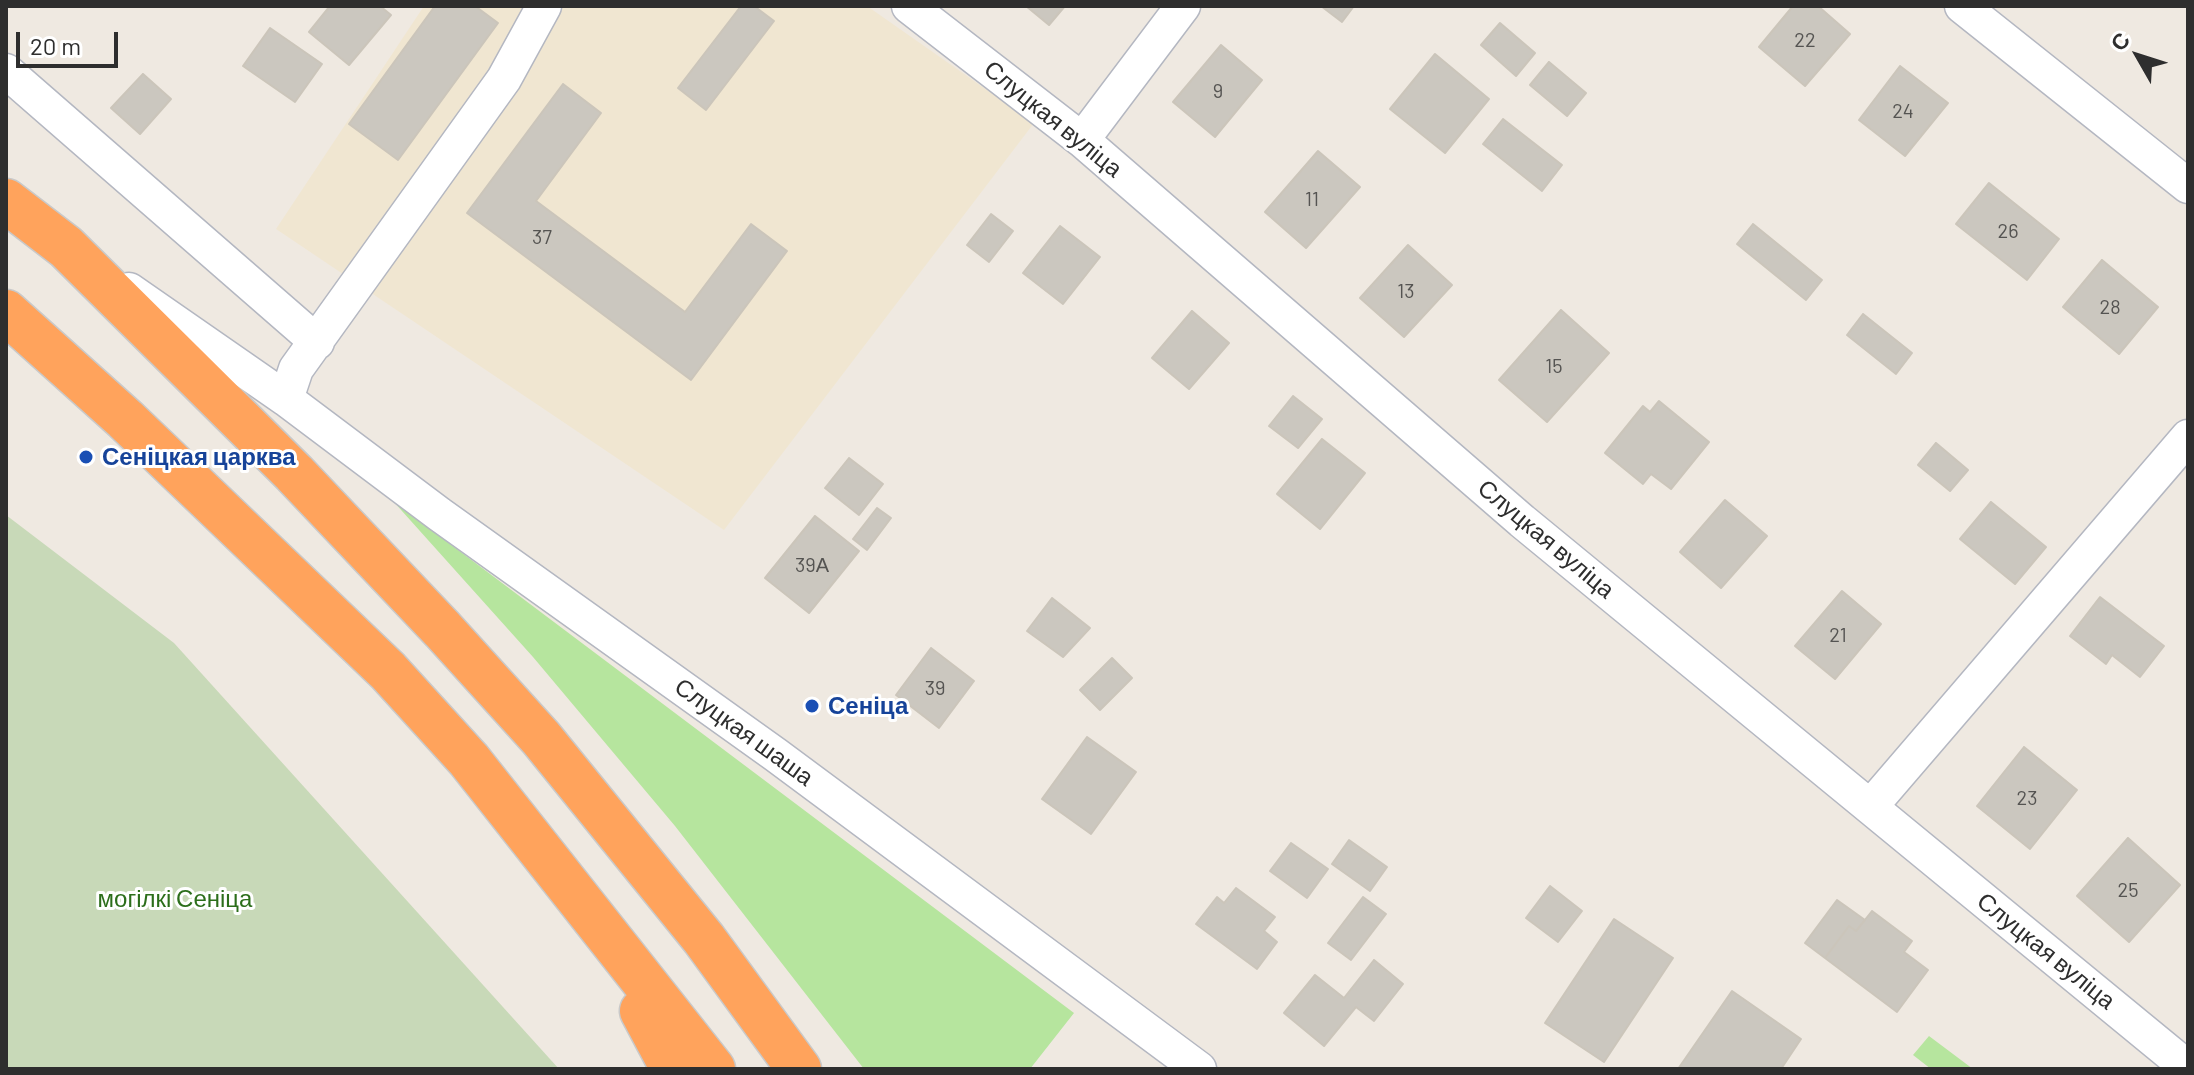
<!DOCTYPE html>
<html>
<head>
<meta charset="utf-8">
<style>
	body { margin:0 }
	#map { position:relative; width:2194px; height:1075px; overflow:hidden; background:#efe9e1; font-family:Barlow,sans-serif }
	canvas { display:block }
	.frame { position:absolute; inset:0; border:8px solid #2e2e2e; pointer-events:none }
	.north { position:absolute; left:2098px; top:16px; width:80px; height:80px; -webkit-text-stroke:6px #fff; paint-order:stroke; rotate:309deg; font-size:22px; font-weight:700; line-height:32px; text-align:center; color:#2e2e2e }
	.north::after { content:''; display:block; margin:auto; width:28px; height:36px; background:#2e2e2e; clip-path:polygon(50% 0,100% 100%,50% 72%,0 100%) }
	.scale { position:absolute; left:16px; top:32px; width:102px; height:36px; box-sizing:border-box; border:4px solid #2e2e2e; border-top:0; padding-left:10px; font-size:24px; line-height:28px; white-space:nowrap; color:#2e2e2e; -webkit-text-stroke:6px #fff; paint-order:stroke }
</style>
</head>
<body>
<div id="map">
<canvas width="2194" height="1075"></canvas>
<div class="frame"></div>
<div class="north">С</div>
<div class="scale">20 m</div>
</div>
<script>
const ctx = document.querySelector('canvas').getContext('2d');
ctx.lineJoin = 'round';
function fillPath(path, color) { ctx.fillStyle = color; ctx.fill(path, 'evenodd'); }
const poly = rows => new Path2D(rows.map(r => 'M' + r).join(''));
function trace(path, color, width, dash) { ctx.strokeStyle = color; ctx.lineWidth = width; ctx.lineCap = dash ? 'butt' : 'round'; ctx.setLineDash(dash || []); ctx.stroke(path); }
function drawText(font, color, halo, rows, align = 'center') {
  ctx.font = font + ' Barlow,sans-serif'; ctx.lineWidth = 6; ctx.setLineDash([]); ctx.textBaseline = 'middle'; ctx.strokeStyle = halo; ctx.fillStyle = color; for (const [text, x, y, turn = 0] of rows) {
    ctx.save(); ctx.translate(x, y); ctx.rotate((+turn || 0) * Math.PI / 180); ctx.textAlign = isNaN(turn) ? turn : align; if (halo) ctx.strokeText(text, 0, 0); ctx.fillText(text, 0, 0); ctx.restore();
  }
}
fillPath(poly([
	[424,6,867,6,1034,123,724,530,276,229]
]), '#f0e6d1');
fillPath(poly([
	[393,501,1074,1013,1030,1069,864,1069,675,826,533,657],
	[1929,1036,1973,1069,1931,1069,1913,1055]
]), '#b6e59e');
fillPath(poly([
	[6,515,174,643,559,1069,6,1069]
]), '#c8d9b8');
const building = poly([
	[330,6,380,6,391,15,349,65,309,32,330,6],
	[435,6,475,6,498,23,398,160,349,124,435,6],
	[741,6,754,6,774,21,706,110,678,88,741,6],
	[1026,6,1065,6,1049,25,1026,6],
	[1321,6,1354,6,1342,22,1321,6],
	[1793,6,1818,6,1850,34,1805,86,1759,47,1793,6],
	[1500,23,1535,53,1516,76,1481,45,1500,23],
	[270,28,322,64,295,102,243,66,270,28],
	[1221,45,1262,80,1215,137,1173,102,1221,45],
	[1435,54,1489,99,1445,153,1390,109,1435,54],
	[1549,62,1586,93,1567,116,1530,85,1549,62],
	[1900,66,1948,103,1905,156,1859,120,1900,66],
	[143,74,171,99,140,134,111,108,143,74],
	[563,84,601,113,536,201,685,312,751,224,787,251,691,380,467,213,563,84],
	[1503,119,1562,165,1542,191,1483,144,1503,119],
	[1318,151,1360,187,1306,248,1265,212,1318,151],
	[1989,183,2059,239,2027,280,1956,224,1989,183],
	[991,214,1013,231,989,262,967,245,991,214],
	[1753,224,1822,280,1806,300,1737,244,1753,224],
	[1060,226,1100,257,1063,304,1023,273,1060,226],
	[1408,245,1452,285,1404,337,1360,298,1408,245],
	[2102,260,2158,307,2119,354,2063,307,2102,260],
	[1561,310,1609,353,1547,422,1499,380,1561,310],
	[1192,311,1229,343,1189,389,1152,358,1192,311],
	[1863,314,1912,353,1896,374,1847,335,1863,314],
	[1293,396,1322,419,1298,448,1269,426,1293,396],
	[1659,401,1709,442,1671,489,1651,474,1643,484,1605,453,1643,406,1650,412,1659,401],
	[1322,439,1365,473,1320,529,1277,494,1322,439],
	[1936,443,1968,470,1950,491,1918,465,1936,443],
	[849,458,883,484,859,515,825,488,849,458],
	[1725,500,1767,536,1721,588,1680,552,1725,500],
	[1991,502,2046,547,2015,584,1960,539,1991,502],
	[877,508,891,518,867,550,853,539,877,508],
	[815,516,859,551,809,613,765,578,815,516],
	[1842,591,1881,624,1835,679,1795,646,1842,591],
	[2100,597,2164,646,2140,677,2112,655,2106,664,2070,636,2100,597],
	[1052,598,1090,628,1063,657,1027,631,1052,598],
	[931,648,974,681,939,728,896,695,931,648],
	[1112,658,1132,678,1100,710,1080,690,1112,658],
	[1087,737,1136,772,1091,834,1042,799,1087,737],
	[2024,747,2077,790,2030,849,1977,806,2024,747],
	[2128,838,2180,885,2129,942,2077,896,2128,838],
	[1349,840,1387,867,1370,891,1332,864,1349,840],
	[1291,843,1328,869,1307,898,1270,871,1291,843],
	[1550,886,1582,911,1558,942,1526,918,1550,886],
	[1236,888,1275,917,1264,931,1277,942,1257,969,1196,924,1217,897,1224,903,1236,888],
	[1363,897,1386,914,1351,960,1328,943,1363,897],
	[1837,900,1865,920,1856,931,1849,926,1825,958,1805,943,1837,900],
	[1872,911,1912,941,1904,952,1928,970,1897,1012,1825,958,1849,926,1856,931,1872,911],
	[1614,919,1673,958,1604,1062,1545,1023,1614,919],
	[1374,960,1403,984,1374,1021,1356,1007,1324,1046,1284,1013,1315,975,1344,998,1374,960],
	[1732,991,1801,1039,1781,1069,1678,1069,1732,991]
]);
fillPath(building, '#cbc7bf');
trace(building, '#cbc5ba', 2);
const minor = poly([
	[909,6,1082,140,1522,521,2188,1068],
	[1962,6,2188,186],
	[6,71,317,342],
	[1082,140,1183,6],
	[129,290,286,399,439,514,776,755,1199,1069],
	[286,399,296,369,504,79,544,6],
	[1871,806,2188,437]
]);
const highway = poly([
	[6,201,66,247,294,473,443,630,541,738,704,939,799,1069],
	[6,312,125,419,388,671,469,760,713,1069],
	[642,1011,673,1069]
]);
trace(minor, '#b4b7c1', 37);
trace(highway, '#c9c9c9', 47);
trace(minor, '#fff', 34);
trace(highway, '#ffa35c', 44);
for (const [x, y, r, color] of [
	[86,457,8,"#1a4fb4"],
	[812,706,8,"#1a4fb4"]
]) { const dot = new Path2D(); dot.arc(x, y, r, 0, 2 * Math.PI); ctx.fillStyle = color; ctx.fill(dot); trace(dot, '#fff', 3); }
drawText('20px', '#555452', null, [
	["22",1805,40],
	["9",1218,91],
	["24",1903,111],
	["11",1312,199],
	["26",2008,231],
	["37",542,237],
	["13",1406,291],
	["28",2110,307],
	["15",1554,366],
	["39А",812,565],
	["21",1838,635],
	["39",935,688],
	["23",2027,798],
	["25",2128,890]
]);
drawText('24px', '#2e2e2e', '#fff', [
	["Слуцкая вуліца",1053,119,39],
	["Слуцкая вуліца",1546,539,40],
	["Слуцкая шаша",744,732,36],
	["Слуцкая вуліца",2046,951,39]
]);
drawText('bold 24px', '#164399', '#fff', [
	["Сеніцкая царква",102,457],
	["Сеніца",828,706]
], 'left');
drawText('24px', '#2c6e1b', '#fff', [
	["могілкі Сеніца",175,899]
]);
</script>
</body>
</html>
